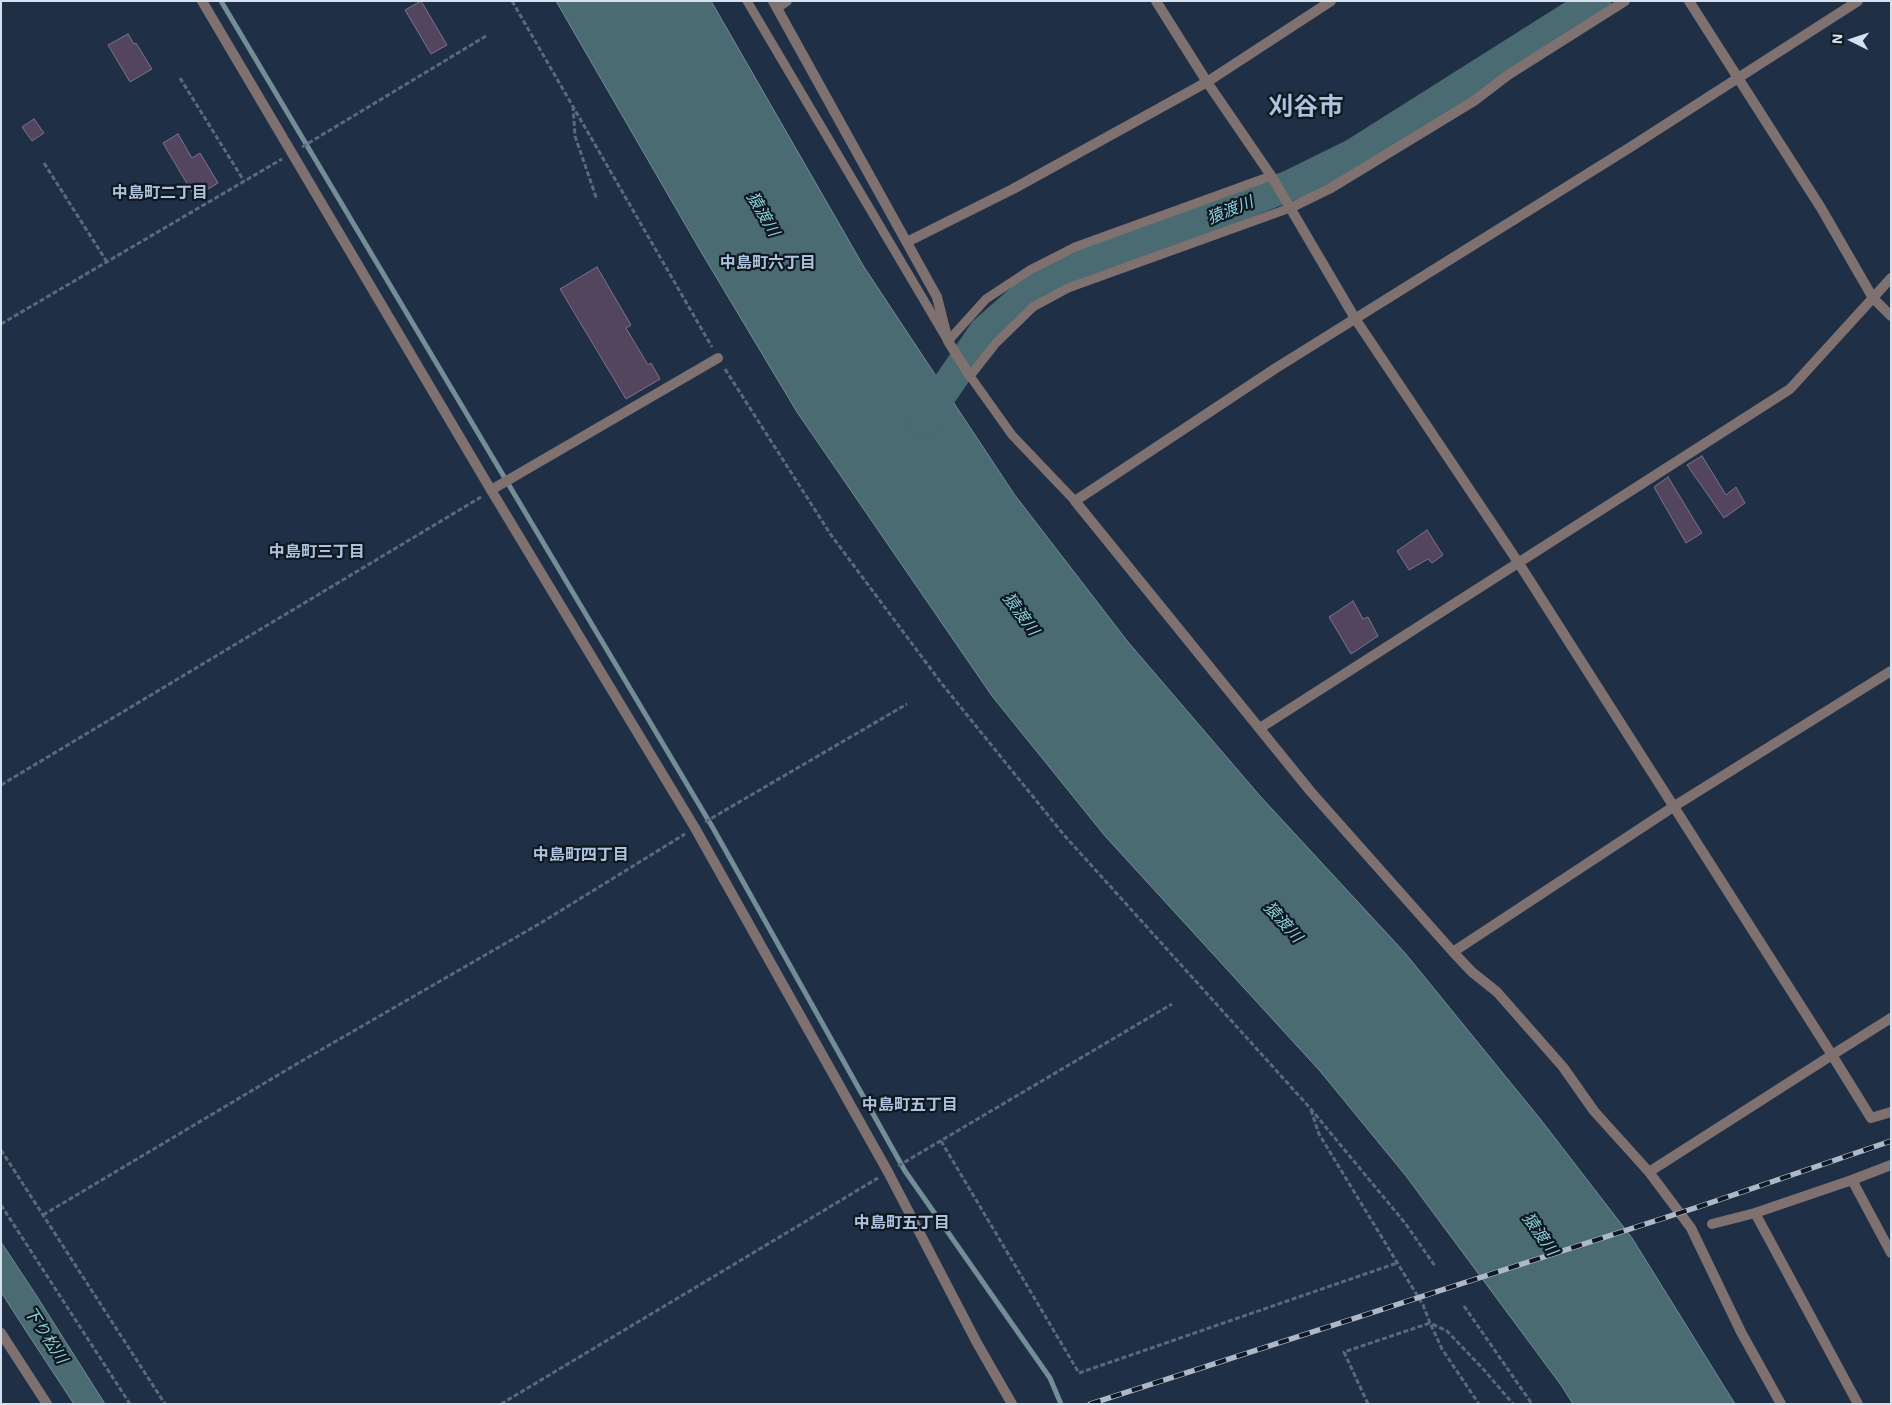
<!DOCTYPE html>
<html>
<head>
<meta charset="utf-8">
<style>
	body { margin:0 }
	#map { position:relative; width:1892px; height:1405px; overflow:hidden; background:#1f3046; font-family:"Exo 2",sans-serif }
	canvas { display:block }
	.frame { position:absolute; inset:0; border:2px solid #d6e1ef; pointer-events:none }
	.north { position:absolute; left:1827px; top:15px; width:50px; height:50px; -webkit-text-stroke:4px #101821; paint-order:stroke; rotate:274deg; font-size:14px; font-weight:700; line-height:20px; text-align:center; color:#d6e1ef }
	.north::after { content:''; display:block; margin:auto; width:18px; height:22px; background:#d6e1ef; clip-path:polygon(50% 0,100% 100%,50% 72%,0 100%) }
</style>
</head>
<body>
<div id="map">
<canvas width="1892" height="1405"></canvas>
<div class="frame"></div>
<div class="north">N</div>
</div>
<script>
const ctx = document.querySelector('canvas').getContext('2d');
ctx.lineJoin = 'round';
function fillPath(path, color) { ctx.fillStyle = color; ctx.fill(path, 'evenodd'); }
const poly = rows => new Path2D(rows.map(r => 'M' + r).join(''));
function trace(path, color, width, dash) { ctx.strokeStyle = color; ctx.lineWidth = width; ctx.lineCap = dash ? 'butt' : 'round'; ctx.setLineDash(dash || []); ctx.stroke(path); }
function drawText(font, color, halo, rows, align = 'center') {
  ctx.font = font + ' "Exo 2","Noto Sans JP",sans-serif'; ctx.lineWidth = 4.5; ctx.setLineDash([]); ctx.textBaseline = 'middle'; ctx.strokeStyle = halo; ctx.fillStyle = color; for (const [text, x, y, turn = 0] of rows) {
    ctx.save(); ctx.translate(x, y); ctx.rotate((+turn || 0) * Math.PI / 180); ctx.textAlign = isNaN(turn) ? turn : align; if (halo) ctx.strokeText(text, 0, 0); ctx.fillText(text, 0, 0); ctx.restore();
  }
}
const water = poly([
	[556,1,711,1,864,267,1014,494,1128,642,1260,796,1405,953,1541,1120,1632,1238,1735,1404,1573,1404,1561,1385,1406,1176,1320,1071,1105,836,992,696,797,412,700,250,556,1],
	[1,1242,36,1295,105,1404,74,1404,28,1334,1,1292,1,1242]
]);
fillPath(water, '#496b71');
trace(water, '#738e97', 1);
trace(poly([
	[221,1,713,828,905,1171,1050,1378,1061,1404]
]), '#738e97', 5);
trace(poly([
	[921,424,984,332,1025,296,1076,264,1204,220,1293,184,1352,155,1596,1]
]), '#496b71', 31);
const building = poly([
	[421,1,447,45,431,54,405,10,421,1],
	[128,34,134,44,136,43,152,69,130,82,108,45,128,34],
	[34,119,44,133,32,141,22,127,34,119],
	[178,134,192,158,200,153,218,183,195,197,163,143,178,134],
	[597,267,631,325,626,328,648,365,651,363,660,379,626,399,560,289,597,267],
	[1702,456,1726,495,1736,487,1745,503,1724,518,1687,465,1702,456],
	[1668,477,1702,533,1686,543,1654,487,1668,477],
	[1427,530,1443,555,1432,563,1428,559,1409,570,1397,551,1427,530],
	[1353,601,1363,619,1368,617,1378,636,1351,654,1329,617,1353,601]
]);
fillPath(building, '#53455e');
trace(building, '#80718d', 1);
trace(poly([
	[512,1,712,347],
	[180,78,244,181],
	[573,106,575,136,597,200],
	[302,147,486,36],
	[44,163,107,262],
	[1,324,282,159],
	[725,369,831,535,942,684,1064,835,1310,1108,1405,1223,1435,1266],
	[1,785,481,497],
	[705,822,907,704],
	[1311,1110,1319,1134,1423,1305,1430,1323,1447,1331,1485,1371,1513,1404],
	[941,1141,1079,1373,1397,1263],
	[1,1150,165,1404],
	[898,1166,1172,1004],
	[1,1205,130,1404],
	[43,1215,305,1059,539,924,685,834],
	[1464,1306,1532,1404],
	[501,1404,878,1178],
	[1368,1404,1344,1352,1430,1323,1442,1349,1479,1404]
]), '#5a6a7d', 3, [5, 2.5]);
trace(poly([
	[747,1,948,341,986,299,1030,270,1075,247,1271,176],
	[1075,501,1012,435,970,376,996,343,1033,307,1068,288,1290,208]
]), '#807171', 9);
trace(poly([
	[773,1,937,297,948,341,970,376],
	[1156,1,1207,82,1272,177,1356,320,1518,562,1832,1055,1891,1018],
	[1689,1,1821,208,1873,298,1891,316],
	[1858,1,1629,148,1276,368,1075,501,1311,792,1453,952,1472,972,1497,992,1563,1067,1594,1111,1649,1172,1832,1055,1871,1118,1891,1112],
	[777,8,787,1],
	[1290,208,1331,188,1474,101,1508,75,1625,1],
	[491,490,718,358],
	[1260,728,1790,389,1891,278],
	[1453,952,1673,807,1891,671],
	[1649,1172,1691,1228,1741,1332,1781,1404],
	[1852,1180,1891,1165],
	[1712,1224,1755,1213],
	[1,1333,47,1404],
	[1858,1404,1755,1213,1852,1180,1891,1253]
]), '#807171', 10);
trace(poly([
	[202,1,491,490,695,828,888,1172,977,1343,1012,1404],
	[907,242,1013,189,1207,82,1331,1]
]), '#807171', 10);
const rail = poly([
	[1090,1404,1701,1206,1891,1141]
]);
trace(rail, '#adb9c9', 5.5);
trace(rail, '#101821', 4, [11]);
drawText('bold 16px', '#adc3de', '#101821', [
	["中島町二丁目",160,193],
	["中島町六丁目",768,263],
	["中島町三丁目",317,552],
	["中島町四丁目",581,855],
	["中島町五丁目",910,1105],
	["中島町五丁目",902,1223]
]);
drawText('italic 16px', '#8cd0dc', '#101821', [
	["猿渡川",1230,210,-22],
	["猿渡川",763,214,60],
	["猿渡川",1021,614,54],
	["猿渡川",1283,922,48],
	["猿渡川",1540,1234,55],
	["下り松川",46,1335,57]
]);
drawText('bold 25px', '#adc3de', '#101821', [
	["刈谷市",1306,107]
]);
</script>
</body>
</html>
